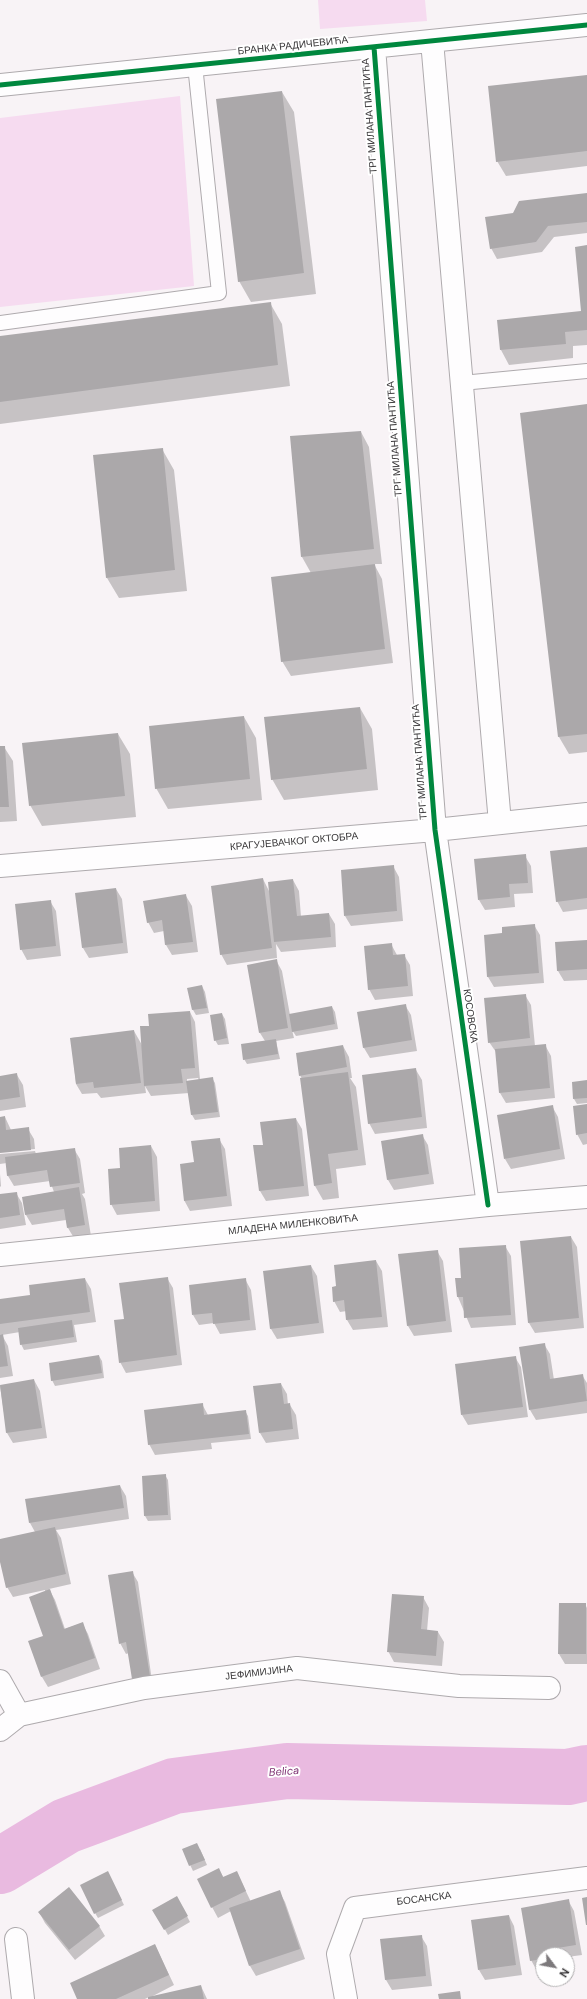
<!DOCTYPE html>
<html>
<head>
<meta charset="utf-8">
<style>
	body { margin:0 }
	#map { position:relative; width:587px; height:1999px; overflow:hidden; background:#f8f3f6; font-family:"DM Sans",sans-serif }
	canvas { display:block }
	.north { position:absolute; left:535px; top:1947px; width:40px; height:40px; box-sizing:border-box; background:#fff; border:1px solid #b0afb0; border-radius:50%; rotate:122deg; font-size:11px; font-weight:700; line-height:16px; text-align:center; color:#393739 }
	.north::after { content:''; display:block; margin:auto; width:14px; height:18px; background:#7c797b; clip-path:polygon(50% 0,100% 100%,50% 72%,0 100%) }
</style>
</head>
<body>
<div id="map">
<canvas width="587" height="1999"></canvas>
<div class="north">N</div>
</div>
<script>
const ctx = document.querySelector('canvas').getContext('2d');
ctx.lineJoin = 'round';
function fillPath(path, color) { ctx.fillStyle = color; ctx.fill(path, 'evenodd'); }
const poly = rows => new Path2D(rows.map(r => 'M' + r).join(''));
function trace(path, color, width, dash) { ctx.strokeStyle = color; ctx.lineWidth = width; ctx.lineCap = dash ? 'butt' : 'round'; ctx.setLineDash(dash || []); ctx.stroke(path); }
function drawText(font, color, halo, rows, align = 'center') {
  ctx.font = font + ' "DM Sans",sans-serif'; ctx.lineWidth = 4; ctx.setLineDash([]); ctx.textBaseline = 'middle'; ctx.strokeStyle = halo; ctx.fillStyle = color; for (const [text, x, y, turn = 0] of rows) {
    ctx.save(); ctx.translate(x, y); ctx.rotate((+turn || 0) * Math.PI / 180); ctx.textAlign = isNaN(turn) ? turn : align; if (halo) ctx.strokeText(text, 0, 0); ctx.fillText(text, 0, 0); ctx.restore();
  }
}
fillPath(poly([
	[318,0,425,0,427,21,320,29],
	[180,96,194,286,0,307,0,118]
]), '#f6dbf0');
fillPath(poly([
	[587,76,587,166,506,176,497,161],
	[282,92,294,112,316,294,251,302,239,281],
	[587,194,587,233,554,237,542,252,497,259,491,248],
	[587,246,587,345,573,346,573,358,509,365,501,350,498,321,582,312],
	[270,303,282,324,290,386,0,424,0,338],
	[587,405,587,752,569,754,559,737,521,414],
	[361,432,369,447,382,564,374,564,382,579,393,663,291,676,282,661,311,573,302,557],
	[162,449,174,470,187,591,119,598,107,578],
	[360,708,372,729,378,790,284,800,272,779],
	[244,717,256,738,262,800,168,809,156,788],
	[118,734,130,754,136,817,42,826,30,805],
	[0,747,4,747,13,761,17,821,0,822],
	[587,848,587,909,563,912,557,901],
	[525,856,531,866,533,893,514,894,515,907,485,910,479,900],
	[393,866,399,877,403,921,351,926,345,916],
	[263,879,270,893,293,880,299,891,301,917,329,914,335,924,336,947,281,952,276,944,277,958,227,965,221,954],
	[116,889,122,899,128,953,89,958,83,948],
	[186,896,192,906,198,952,172,955,166,945,164,931,154,933,148,922],
	[50,901,56,911,61,956,27,960,21,949],
	[534,925,540,935,544,983,494,987,488,977,503,934],
	[587,941,587,980,564,981,558,971,556,943],
	[391,944,397,955,404,955,410,965,413,996,375,1000,369,989],
	[276,960,282,971,290,1015,332,1007,335,1012,338,1029,296,1036,292,1030,294,1038,276,1041,280,1059,247,1064,244,1059,265,1041,260,1033],
	[202,986,205,992,209,1013,196,1015,193,1010,189,989],
	[525,995,531,1005,535,1046,545,1045,551,1056,555,1098,506,1103,500,1093,496,1052,489,1042],
	[405,1005,411,1015,417,1051,370,1058,364,1048,358,1012],
	[190,1012,195,1022,200,1080,212,1078,215,1083,220,1117,195,1120,192,1115,189,1093,151,1096,145,1086,146,1093,101,1098,97,1093,82,1094,76,1084,71,1038,134,1031,142,1045,150,1026],
	[198,1078,199,1080,187,1081,187,1079],
	[222,1014,225,1019,229,1044,218,1045,215,1040],
	[343,1046,349,1057,352,1078,350,1078,356,1087,366,1165,336,1169,339,1198,323,1200,315,1186,302,1079,300,1075],
	[416,1070,422,1080,427,1128,375,1134,369,1123],
	[17,1075,23,1085,26,1107,0,1111,0,1077],
	[587,1081,587,1103,577,1104,574,1099,573,1083],
	[587,1105,587,1144,583,1145,577,1134],
	[552,1106,558,1117,565,1159,511,1169,505,1159],
	[5,1117,11,1130,28,1129,34,1139,35,1149,0,1152,0,1118],
	[296,1119,302,1129,309,1196,266,1201,260,1191,254,1146,264,1146],
	[422,1135,428,1145,434,1184,394,1190,388,1180,382,1142],
	[219,1139,225,1149,232,1206,190,1211,184,1200,195,1163],
	[151,1146,157,1157,160,1211,117,1215,111,1204,121,1169],
	[74,1149,80,1159,85,1193,82,1194,85,1199,91,1236,74,1238,68,1228,66,1220,32,1225,26,1215,24,1197,54,1192,50,1181,14,1186,8,1176,7,1163,0,1164,0,1154,35,1151,36,1154],
	[0,1174,1,1186,0,1187],
	[16,1193,22,1203,26,1225,0,1229,0,1195],
	[571,1237,577,1247,584,1328,535,1333,529,1323,521,1242],
	[505,1246,511,1256,516,1325,471,1328,458,1297,462,1278],
	[437,1251,443,1261,452,1332,414,1336,408,1326],
	[376,1261,382,1271,388,1327,353,1330,347,1320,347,1311,340,1312,334,1301,337,1287],
	[311,1266,317,1276,324,1333,277,1339,271,1329,264,1272],
	[167,1278,173,1288,182,1365,126,1373,120,1362,125,1320],
	[85,1279,91,1289,96,1322,74,1325,77,1342,24,1350,21,1344,20,1332,2,1335,8,1346,13,1376,0,1378,0,1300,31,1296],
	[245,1279,251,1290,256,1330,220,1334,214,1323,199,1325,193,1315],
	[544,1344,550,1354,554,1380,582,1375,587,1383,587,1413,536,1420,530,1410],
	[99,1356,102,1361,104,1378,55,1386,52,1380],
	[515,1357,521,1367,528,1417,468,1425,462,1415],
	[34,1380,40,1391,47,1438,13,1443,7,1433,0,1386],
	[281,1384,287,1394,288,1405,290,1405,296,1415,299,1439,266,1443,260,1433],
	[202,1404,208,1415,245,1411,248,1416,251,1439,211,1443,212,1449,155,1455,149,1444],
	[165,1475,168,1480,171,1520,148,1521,145,1516],
	[120,1486,126,1496,129,1519,56,1530,61,1538,71,1584,49,1589,55,1600,65,1629,82,1623,88,1634,100,1669,48,1687,42,1677,45,1590,13,1597,7,1587,0,1558,0,1540,35,1532,30,1523,26,1500],
	[132,1572,138,1582,152,1681,136,1683,133,1678,129,1653,126,1654,120,1643],
	[423,1597,429,1608,427,1631,438,1632,444,1642,442,1666,394,1662,388,1651],
	[585,1604,587,1608,587,1664,565,1664,559,1654],
	[200,1849,207,1865,193,1871,183,1850],
	[219,1870,224,1878,242,1883,251,1902,279,1891,285,1902,305,1959,256,1976,250,1966,231,1911,218,1918,212,1907],
	[110,1877,124,1905,98,1918,95,1913],
	[177,1897,190,1922,168,1935,154,1910],
	[568,1900,574,1911,582,1955,567,1957,567,1955,543,1955,543,1970,537,1971,531,1960],
	[39,1912,99,1926,105,1936,75,1960,45,1923],
	[509,1916,514,1926,522,1975,485,1980,479,1970],
	[421,1936,427,1946,432,1986,392,1990,386,1980,381,1940],
	[155,1945,174,1985,151,1997,201,1986,207,1999,149,1999,149,1997,145,1999,78,1999]
]), '#0003');
trace(poly([
	[0,1866,66,1826,174,1786,287,1771,568,1777,587,1773]
]), '#e9bae0', 56);
fillPath(poly([
	[587,75,587,151,496,162,488,86],
	[282,91,304,273,238,282,216,99],
	[587,193,587,222,548,226,536,242,490,249,485,217,513,213,519,201],
	[587,245,587,330,565,332,566,344,500,350,497,320,581,311,575,247],
	[271,302,278,365,0,402,0,336],
	[587,404,587,734,558,737,520,413],
	[361,431,374,549,301,557,290,436],
	[163,448,175,570,106,578,93,455],
	[375,564,385,649,281,662,271,577],
	[360,707,367,769,271,780,264,717],
	[244,716,250,779,155,789,149,726],
	[118,733,125,796,29,806,22,743],
	[0,746,5,746,9,807,0,807],
	[587,847,587,898,556,902,550,851],
	[526,854,528,883,509,884,510,897,478,900,474,859],
	[394,865,397,911,344,916,341,870],
	[263,878,272,948,220,955,211,886],
	[293,879,297,916,329,913,331,937,274,942,268,882],
	[116,888,123,943,82,948,75,893],
	[186,894,193,942,165,945,162,920,147,923,143,901],
	[51,900,56,946,20,950,15,904],
	[535,924,539,973,487,977,484,935,502,933,502,927],
	[587,940,587,969,557,971,555,942],
	[392,943,393,955,405,954,408,986,368,990,364,946],
	[277,959,288,1028,259,1033,247,965],
	[202,985,207,1008,192,1010,187,988],
	[526,994,530,1038,488,1043,484,998],
	[406,1004,412,1040,363,1048,357,1012],
	[332,1006,335,1024,292,1032,289,1014],
	[190,1011,195,1068,181,1069,183,1083,144,1086,140,1026,149,1026,148,1014],
	[222,1013,227,1038,214,1041,210,1015],
	[134,1030,141,1083,94,1088,93,1082,76,1084,70,1038],
	[276,1039,278,1054,243,1060,241,1044],
	[546,1044,550,1088,499,1093,495,1049],
	[343,1045,347,1067,299,1076,296,1053],
	[416,1068,422,1117,368,1124,362,1075],
	[348,1072,358,1150,328,1154,332,1183,314,1186,300,1078],
	[17,1073,20,1097,0,1100,0,1076],
	[213,1077,218,1112,191,1115,186,1081],
	[587,1080,587,1098,573,1099,572,1082],
	[587,1104,587,1133,576,1135,573,1106],
	[553,1105,560,1149,504,1159,497,1115],
	[5,1116,6,1130,29,1127,31,1150,0,1153,0,1117],
	[296,1118,304,1186,259,1191,253,1145,263,1145,260,1122],
	[423,1134,429,1174,387,1180,381,1141],
	[220,1138,227,1196,184,1201,180,1164,194,1162,191,1141],
	[151,1145,155,1201,110,1205,108,1169,120,1168,119,1148],
	[75,1148,80,1183,50,1187,47,1170,7,1176,5,1157],
	[79,1187,85,1225,67,1228,64,1209,25,1215,22,1197],
	[17,1192,20,1215,0,1218,0,1194],
	[571,1236,579,1318,528,1323,520,1241],
	[506,1245,511,1315,464,1318,463,1297,457,1297,455,1278,461,1278,459,1248],
	[438,1250,446,1321,407,1326,398,1254],
	[376,1260,382,1317,346,1320,344,1300,333,1302,332,1287,336,1286,334,1265],
	[311,1265,319,1323,270,1329,263,1271],
	[168,1277,177,1355,119,1363,114,1320,124,1319,119,1283],
	[85,1278,90,1312,0,1324,0,1299,30,1295,29,1285],
	[246,1278,250,1320,213,1324,212,1313,192,1315,189,1285],
	[72,1320,74,1337,20,1345,18,1328],
	[3,1334,8,1366,0,1367,0,1335],
	[545,1343,550,1379,583,1374,587,1401,529,1410,519,1347],
	[99,1355,102,1373,51,1381,49,1363],
	[516,1356,523,1407,461,1415,455,1364],
	[34,1379,42,1428,6,1433,0,1385],
	[281,1383,284,1404,290,1403,293,1429,259,1433,253,1386],
	[203,1403,204,1415,246,1410,249,1434,148,1445,144,1410],
	[166,1474,168,1515,144,1516,142,1476],
	[120,1485,124,1508,29,1523,25,1499],
	[55,1527,66,1574,6,1588,0,1562,0,1539],
	[133,1571,150,1676,132,1679,126,1642,119,1644,108,1575],
	[50,1589,64,1629,83,1622,95,1658,41,1677,28,1641,43,1636,29,1597],
	[392,1594,424,1596,421,1629,438,1631,436,1656,387,1652],
	[559,1603,586,1603,586,1654,558,1654],
	[197,1843,205,1860,189,1866,182,1849],
	[219,1868,223,1877,237,1871,246,1891,211,1908,197,1879],
	[108,1871,122,1900,94,1914,80,1885],
	[69,1887,100,1926,69,1950,38,1912],
	[280,1890,300,1949,249,1966,229,1908],
	[177,1896,188,1916,164,1930,152,1910],
	[587,1897,587,1925,586,1925,582,1898],
	[569,1899,576,1945,551,1949,552,1955,543,1955,543,1959,530,1961,521,1908],
	[509,1915,516,1965,478,1970,471,1920],
	[422,1935,426,1976,385,1980,380,1939],
	[155,1944,169,1975,116,1999,77,1999,70,1983],
	[201,1985,204,1999,148,1999,148,1997],
	[460,1991,461,1999,439,1999,438,1994]
]), '#aba8aa');
const service = poly([
	[0,323,219,293,195,65],
	[462,383,587,371]
]);
const minor = poly([
	[432,41,500,823],
	[374,47,435,830,488,1205],
	[0,85,587,25],
	[0,866,435,830,587,814],
	[0,1255,488,1205,587,1197],
	[0,1681,19,1715],
	[0,1730,19,1715,144,1688,297,1668,459,1686,549,1688],
	[16,1939,23,1999],
	[346,1999,338,1954,355,1908,587,1878]
]);
trace(service, '#aeaaad', 16);
trace(minor, '#aeaaad', 24);
trace(service, '#fefdfe', 14);
trace(minor, '#fefdfe', 22);
trace(poly([
	[374,47,435,830,488,1205],
	[0,85,587,25]
]), '#00873e', 5);
drawText('10px', '#393739', '#fff', [
	["БРАНКА РАДИЧЕВИЋА",293,46,-6],
	["ТРГ МИЛАНА ПАНТИЋА",370,116,-94],
	["ТРГ МИЛАНА ПАНТИЋА",395,439,-94],
	["ТРГ МИЛАНА ПАНТИЋА",420,762,-94],
	["КРАГУЈЕВАЧКОГ ОКТОБРА",294,842,-5],
	["КОСОВСКА",470,1016,82],
	["МЛАДЕНА МИЛЕНКОВИЋА",293,1225,-6],
	["ЈЕФИМИЈИНА",259,1673,-7],
	["БОСАНСКА",424,1899,-7]
]);
drawText('italic 11px', '#813575', '#fff', [
	["Belica",284,1772,-4]
]);
</script>
</body>
</html>
